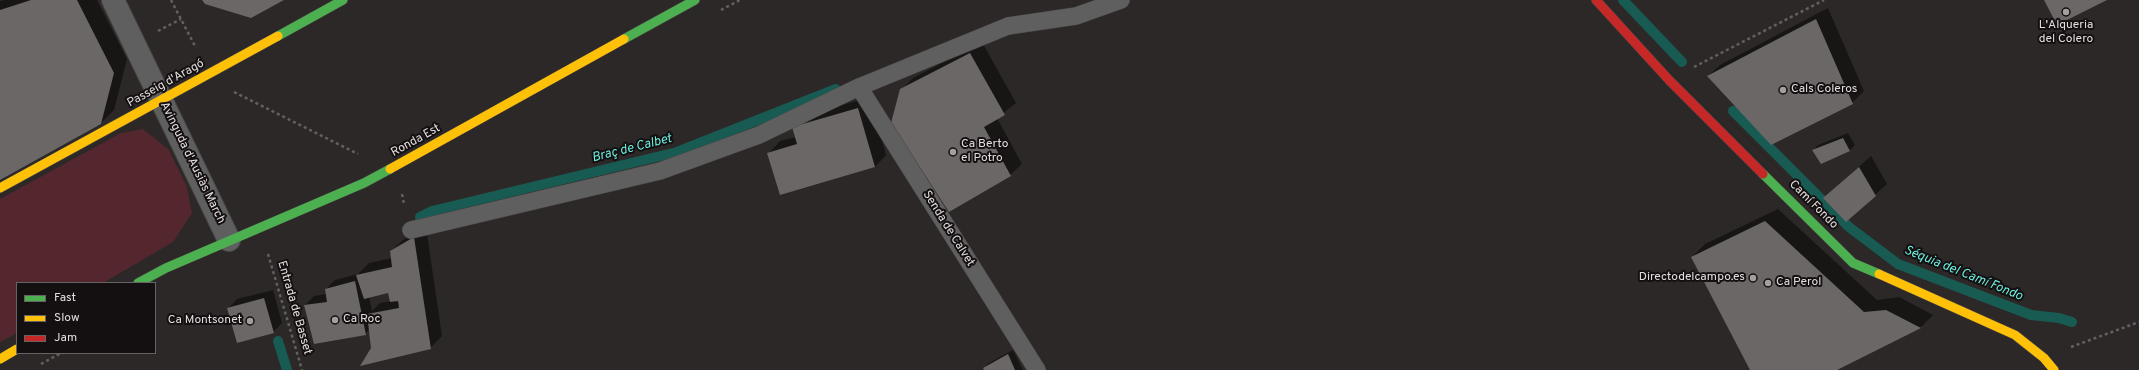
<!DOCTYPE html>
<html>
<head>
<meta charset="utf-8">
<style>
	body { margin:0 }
	#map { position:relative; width:2139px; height:370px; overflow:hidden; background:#2d2828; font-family:Overpass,sans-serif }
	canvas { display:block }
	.legend { position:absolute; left:16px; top:282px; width:140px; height:72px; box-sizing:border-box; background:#141011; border:1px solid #676263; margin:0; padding:5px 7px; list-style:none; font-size:12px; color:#e4ddde }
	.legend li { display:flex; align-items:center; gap:8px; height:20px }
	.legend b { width:20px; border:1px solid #676263 }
</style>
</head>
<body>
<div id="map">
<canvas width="2139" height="370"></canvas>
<ul class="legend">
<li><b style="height:5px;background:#4caf50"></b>Fast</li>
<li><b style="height:5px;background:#ffc107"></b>Slow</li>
<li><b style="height:5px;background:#c62828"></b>Jam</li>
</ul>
</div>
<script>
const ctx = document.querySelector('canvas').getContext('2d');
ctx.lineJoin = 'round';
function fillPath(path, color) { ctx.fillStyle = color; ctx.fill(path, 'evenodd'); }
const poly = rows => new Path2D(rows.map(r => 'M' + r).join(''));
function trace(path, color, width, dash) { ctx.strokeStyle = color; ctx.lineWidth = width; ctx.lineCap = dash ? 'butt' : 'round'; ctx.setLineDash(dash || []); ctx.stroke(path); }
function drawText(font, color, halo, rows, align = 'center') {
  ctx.font = font + ' Overpass,sans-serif'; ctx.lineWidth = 4; ctx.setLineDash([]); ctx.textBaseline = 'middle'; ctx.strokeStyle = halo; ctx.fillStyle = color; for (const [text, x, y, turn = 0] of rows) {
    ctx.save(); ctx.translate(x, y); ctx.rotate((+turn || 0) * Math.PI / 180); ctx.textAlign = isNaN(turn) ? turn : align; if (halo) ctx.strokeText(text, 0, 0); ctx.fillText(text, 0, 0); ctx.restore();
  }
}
fillPath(poly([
	[143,129,169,150,187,187,192,213,173,242,103,283,17,283,17,333,0,342,0,199,121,133]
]), '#54272e');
fillPath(poly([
	[4,0,97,0,127,59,114,110,100,124,0,179,0,1],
	[1828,8,1864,91,1852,103,1708,76,1720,65],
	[982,42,1016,103,997,118,1022,164,1010,175,901,90,913,78],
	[870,97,886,155,875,167,769,153,780,141,796,137,794,127,805,116],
	[1848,133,1855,145,1850,150,1821,162,1813,150,1818,145],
	[1871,156,1887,184,1875,195,1824,198],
	[1778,209,1877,300,1899,297,1933,315,1921,327,1835,370,1751,370,1692,257,1705,244],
	[426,227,442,336,430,348,372,348,370,329,365,334,305,305,314,296,326,294,326,289,335,280,358,274,369,263,392,258,391,251,403,240],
	[389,292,391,301,380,303,372,311,369,297],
	[273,290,282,323,273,332,228,309,237,299],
	[1013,350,1023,370,985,370,984,368,989,363]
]), '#0007');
trace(poly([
	[1623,0,1682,62],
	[1733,111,1849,227,1898,264,2031,315,2059,318,2072,322],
	[420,217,432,211,677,152,836,89],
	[278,341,287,370]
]), '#185b53', 10);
fillPath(poly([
	[31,0,77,0,114,73,101,124,0,180,0,10],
	[202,0,284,0,251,18,205,4],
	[2044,0,2107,0,2057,25],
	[1816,19,1853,104,1771,145,1707,76],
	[970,53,1005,115,984,127,1011,176,949,212,891,123,900,89],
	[858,108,875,167,780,195,767,153,797,144,792,127],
	[1843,138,1850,151,1821,164,1812,150],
	[1859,167,1876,196,1846,222,1823,198],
	[1765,221,1864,312,1886,310,1921,328,1837,370,1750,370,1691,257],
	[414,237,431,349,360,366,371,348,367,314,399,308,398,301,390,302,388,293,364,299,356,275,392,267,390,251],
	[355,281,366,335,314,344,304,305,327,302,325,289],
	[264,298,274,333,237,343,227,308],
	[1008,354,1015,370,984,370,983,368]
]), '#6b6767');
const lane = poly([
	[859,87,1037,370],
	[411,230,660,171,759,135,859,87,1008,26,1076,16,1121,0]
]);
const street = poly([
	[113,0,229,240]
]);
const fast = poly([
	[278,36,343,0],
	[624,39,695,0],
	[1763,174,1853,263,1879,274],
	[138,283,166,268,364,183,390,169]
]);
const slow = poly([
	[390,169,624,39],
	[0,188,278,36],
	[1879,274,2015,335,2044,358,2054,370],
	[0,359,17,349]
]);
const jam = poly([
	[1596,0,1669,80,1763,174]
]);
trace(lane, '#494646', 18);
trace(street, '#494646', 24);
trace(fast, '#494646', 10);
trace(slow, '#494646', 10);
trace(jam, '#494646', 10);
trace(poly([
	[171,0,196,48],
	[721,10,740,0],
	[158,31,181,19],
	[1694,67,1824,0],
	[234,92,358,154],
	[402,194,404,204],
	[268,254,302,370],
	[2071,347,2139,322],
	[41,364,61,353]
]), '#626161', 2.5, [3, 3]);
trace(lane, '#5f5f5f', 17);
trace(street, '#5f5f5f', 22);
trace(fast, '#4caf50', 9);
trace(slow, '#ffc107', 9);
trace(jam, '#c62828', 9);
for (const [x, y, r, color] of [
	[2066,12,4,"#a49e9e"],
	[1783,90,4,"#a49e9e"],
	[953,152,4,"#a49e9e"],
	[1753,278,4,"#a49e9e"],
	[1768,283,4,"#a49e9e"],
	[335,320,4,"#a49e9e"],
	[250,321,4,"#a49e9e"]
]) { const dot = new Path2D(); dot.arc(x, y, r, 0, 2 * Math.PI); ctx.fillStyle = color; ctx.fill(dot); trace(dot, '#141011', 1.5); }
drawText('12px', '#e4ddde', '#141011', [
	["L'Alqueria",2066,26,"center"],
	["del Colero",2066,40,"center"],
	["Cals Coleros",1791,90],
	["Ca Berto",961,145],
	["el Potro",961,159],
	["Directodelcampo.es",1745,278,"right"],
	["Ca Perol",1776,283],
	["Ca Roc",343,320],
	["Ca Montsonet",242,321,"right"]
], 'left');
drawText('12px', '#e4ddde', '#141011', [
	["Passeig d'Aragó",166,84,-29],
	["Ronda Est",416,141,-29],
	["Avinguda d'Ausiàs March",192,163,64],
	["Camí Fondo",1813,205,45],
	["Senda de Calvet",948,229,58],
	["Entrada de Basset",294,308,74]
]);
drawText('italic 13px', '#6befdd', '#141011', [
	["Braç de Calbet",632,149,-14],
	["Séquia del Camí Fondo",1963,274,22]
]);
</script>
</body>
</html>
